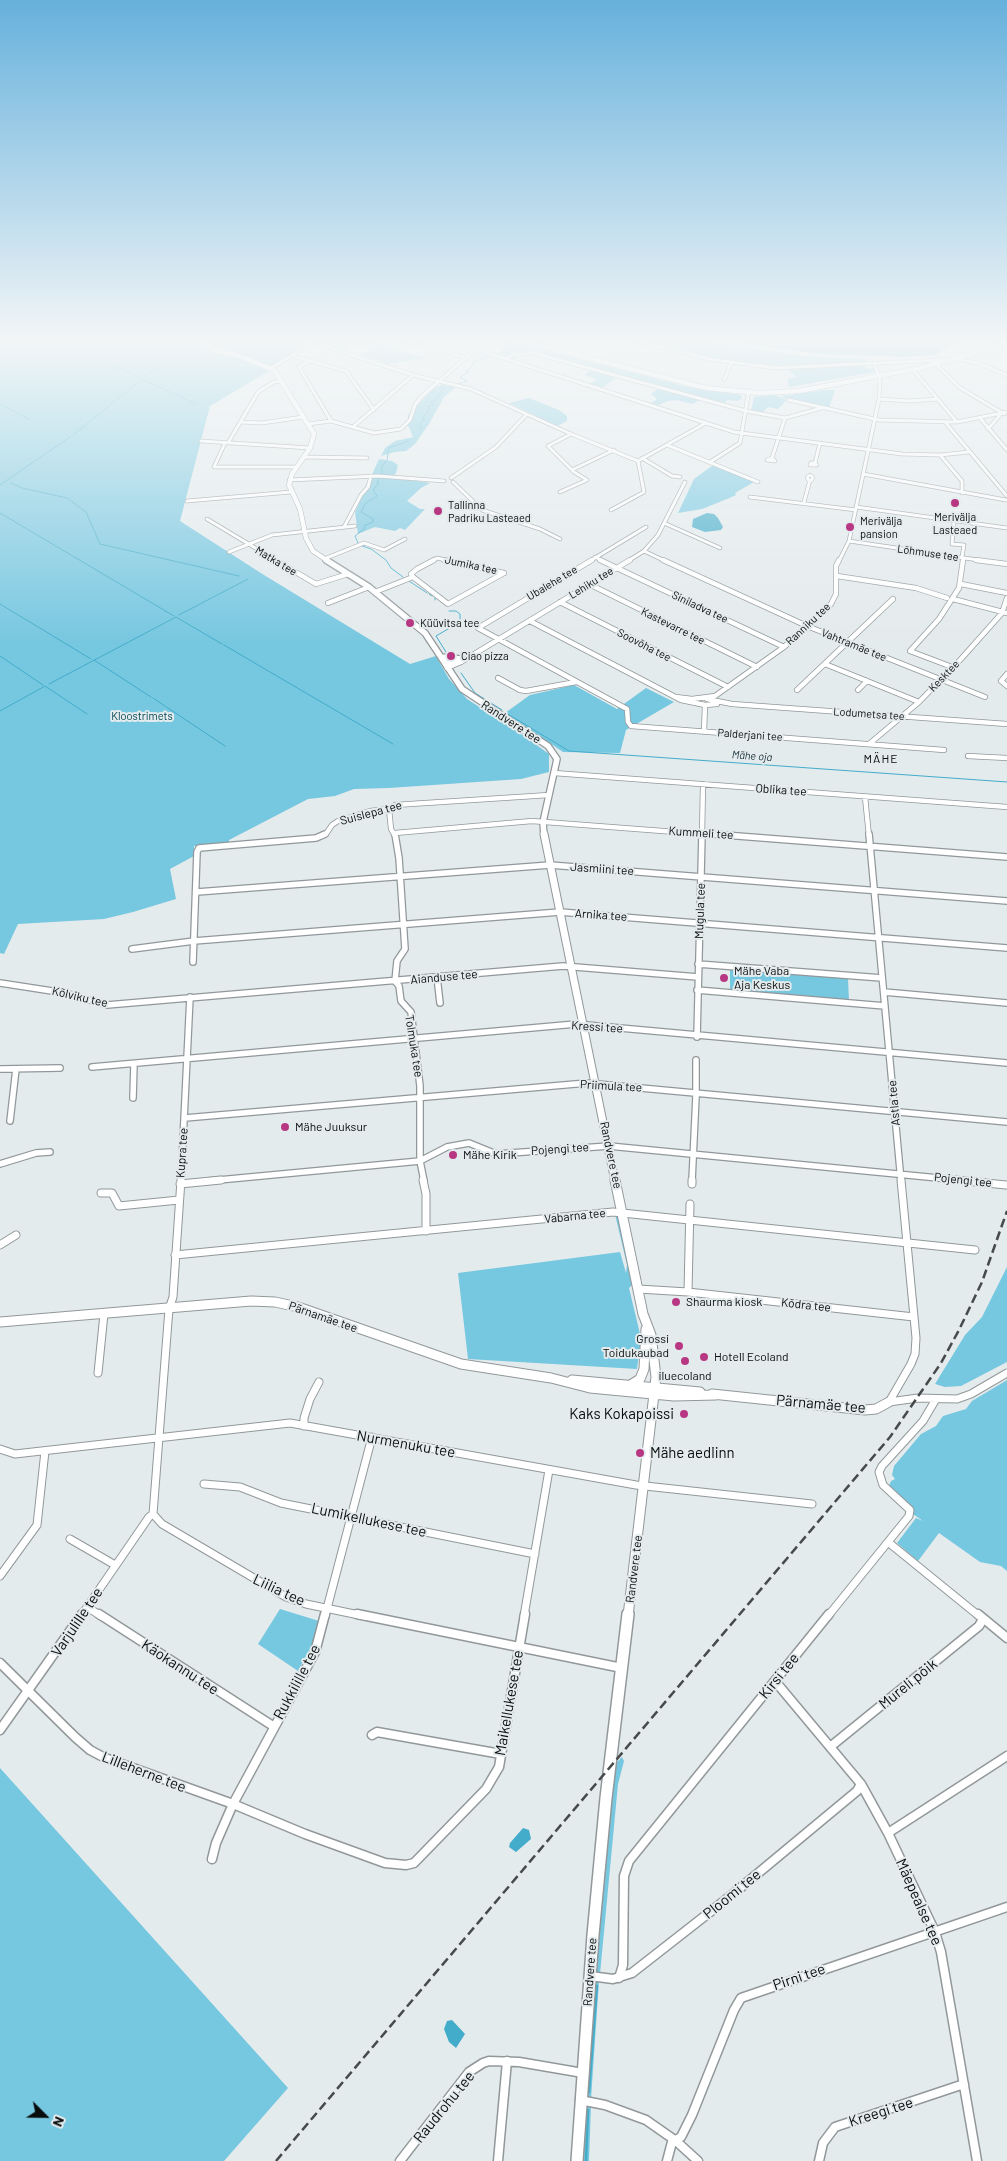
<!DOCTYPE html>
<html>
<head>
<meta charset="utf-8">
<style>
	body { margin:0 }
	#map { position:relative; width:1007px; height:2161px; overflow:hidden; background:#e4ebed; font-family:Barlow,sans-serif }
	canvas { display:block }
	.north { position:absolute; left:20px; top:2091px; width:50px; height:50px; -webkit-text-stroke:4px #e4ebed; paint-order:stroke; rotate:113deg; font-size:14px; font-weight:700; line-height:20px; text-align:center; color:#090c0c }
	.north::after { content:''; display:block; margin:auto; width:18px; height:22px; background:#090c0c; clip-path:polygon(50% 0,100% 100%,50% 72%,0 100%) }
</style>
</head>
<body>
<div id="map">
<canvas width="1007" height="2161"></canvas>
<div class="north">N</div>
</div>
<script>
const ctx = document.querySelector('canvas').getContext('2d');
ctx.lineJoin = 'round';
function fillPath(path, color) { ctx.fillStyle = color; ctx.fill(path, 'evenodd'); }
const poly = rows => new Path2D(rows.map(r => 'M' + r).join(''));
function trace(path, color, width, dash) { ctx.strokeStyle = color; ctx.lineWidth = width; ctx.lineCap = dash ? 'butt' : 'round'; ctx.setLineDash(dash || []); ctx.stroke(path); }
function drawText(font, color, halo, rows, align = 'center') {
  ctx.font = font + ' Barlow,sans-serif'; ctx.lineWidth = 4; ctx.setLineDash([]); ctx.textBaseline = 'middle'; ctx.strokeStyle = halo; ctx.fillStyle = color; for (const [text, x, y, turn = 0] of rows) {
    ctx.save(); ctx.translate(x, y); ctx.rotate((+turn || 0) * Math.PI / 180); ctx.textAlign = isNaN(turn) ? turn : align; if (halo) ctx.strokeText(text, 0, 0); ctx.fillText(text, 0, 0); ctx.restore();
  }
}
fillPath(poly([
	[0,341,289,341,304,346,269,371,210,406,180,521,264,575,410,664,436,656,449,679,467,699,520,733,549,754,549,772,521,779,389,788,354,789,335,796,308,799,229,840,229,843,194,846,194,856,170,869,176,899,133,912,104,919,18,924,4,954,0,953],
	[303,341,369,341,426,358,389,364,361,355,371,350,354,344,341,352],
	[511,341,688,387,741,395,742,398,738,401,727,400,724,405,702,399,692,404,677,400,668,401,656,406,650,404,657,399,651,394,659,388,619,376,602,388,590,384,597,379,584,375,593,369,555,358,546,359,532,355,523,356,514,359,501,355,501,350],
	[639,341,703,341,804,356,864,359,872,363,795,368,865,365,867,369,874,368,875,372,789,387,787,379,796,377,787,368,718,360],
	[443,384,456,387,444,397,429,424,415,444,406,451,395,452,381,456,385,448,395,441,413,437,408,425,408,415,434,388],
	[824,390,835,390,829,408,789,400,781,396],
	[775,395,787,400,778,409,768,407,761,414,751,411,754,397],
	[529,398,559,410,567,416,567,421,557,426,509,403],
	[379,459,392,461,398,465,396,473,392,477,430,483,421,488,407,501,420,509,425,509,405,530,400,528,395,531,375,527,358,534,355,512],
	[716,463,754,482,735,493,736,495,727,499,702,509,678,513,694,479],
	[574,685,617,709,646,688,674,702,626,730,620,753,563,752,505,713,530,695],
	[730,968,848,978,849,1001,730,991],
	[615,1214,619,1216,633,1284,629,1288,641,1338,637,1369,468,1359,458,1273,620,1252,626,1273,627,1265],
	[1007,1267,1007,1362,961,1386,945,1387,935,1384,965,1335,982,1317],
	[1007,1380,1007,1571,1001,1566,980,1562,939,1533,918,1561,897,1543,916,1518,923,1521,913,1514,913,1509,889,1486,891,1481,895,1479,892,1475,894,1466,921,1434,936,1426,943,1416,966,1409,972,1401],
	[280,1609,319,1621,315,1639,298,1671,258,1644],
	[622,1757,624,1761,618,1784,600,1974,595,1971,614,1765],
	[0,1768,288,2088,224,2161,0,2161],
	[599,1981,591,2099,587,2094,594,1983],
	[589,2105,591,2105,589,2161,583,2161,585,2109]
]), '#76c7e0');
fillPath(poly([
	[731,341,962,341,950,346,936,355,905,357,816,354],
	[707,513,714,514,718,518,723,527,721,530,705,532,692,527,693,519],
	[523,1828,529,1830,531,1839,516,1852,509,1847,510,1843],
	[452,2020,465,2034,456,2048,449,2042,444,2029,447,2021]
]), '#43acca');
trace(poly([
	[60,341,196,404],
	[495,353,509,352,507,343,509,341],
	[144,377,191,341],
	[458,384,467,381,460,377,469,372,466,371,471,368,473,362,490,356],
	[0,404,29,419],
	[421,430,422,428,419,424,424,420,423,417,430,409,428,406,433,405,431,402,439,397,437,394,443,393,441,391,445,387],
	[73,435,141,380],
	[387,460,389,448,408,441],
	[382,474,382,466,386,461],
	[11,483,22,488,67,498,86,512,100,544,239,576],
	[0,485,70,437],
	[0,513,174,616],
	[358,543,355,536,365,528,364,526,373,522,373,519,361,512,366,503,377,496,373,490,379,483,377,483,378,480],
	[362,546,371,549,386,560,391,568,403,577],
	[409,581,427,593],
	[429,594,432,596],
	[435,598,435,600],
	[0,604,91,659],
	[179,615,248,579],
	[224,645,393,744],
	[446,652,436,636,460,622,460,614,456,611,449,611],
	[0,656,43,685],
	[94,660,151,697],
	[461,673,475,693,502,710],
	[49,684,176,617,222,644],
	[153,698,225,746],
	[0,711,45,686,87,714],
	[506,713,569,751,1007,782]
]), '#43acca', 1);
trace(poly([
	[589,2092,597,1986],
	[586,2161,588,2110]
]), '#43acca', 2.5);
const streetFar4 = poly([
	[297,341,310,345,318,344,413,375,471,389,571,434,638,461],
	[406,341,466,358],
	[635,341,714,360,776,368,941,360],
	[475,349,734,432,902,454,940,455,969,452],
	[293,356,346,371,374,410],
	[505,359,512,355,533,353,746,411,785,418,822,408],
	[958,359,978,363,1007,375],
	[310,361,299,367,331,421],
	[936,364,959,387,1004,414],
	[271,368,310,345],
	[914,371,957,422],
	[724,380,731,363],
	[879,399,910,401,937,399],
	[789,400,879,420,957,422,1007,412],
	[980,418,1007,450],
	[241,422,262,423,303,417],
	[945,422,1007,496],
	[308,424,331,421,374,433,401,429,410,420,415,405,421,397,485,341],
	[354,426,413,375],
	[988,429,1000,415],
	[201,441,310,448],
	[225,443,214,467,297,467],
	[228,443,258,392,274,382,281,381],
	[667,445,758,482],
	[940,455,962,481,962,493],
	[304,457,367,458],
	[642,458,672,476,680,477],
	[772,458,775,461,767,460,772,458],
	[772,458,785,418],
	[638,461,706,423],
	[710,462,740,443,749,390],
	[811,463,815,463,817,465,810,465,811,463],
	[815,463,820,443],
	[572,470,614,450],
	[863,474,1006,500],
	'807.5 478a2.5 2.5 0 1 1 5 0a2.5 2.5 0 1 1-5 0Z',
	[451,478,496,447,527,414],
	[289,480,378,476,444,481],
	[453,482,482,510,540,529,560,539],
	[560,492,587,480,574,472,548,446,571,434],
	[750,497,856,510],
	[187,501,291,492],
	[804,502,810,480],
	[856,507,1007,528],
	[611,510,644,492,638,461],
	[207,519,277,561],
	[954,521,952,544,964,545,962,557],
	[664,523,720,548],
	[344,527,361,495,368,487,371,476],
	[849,541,985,561],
	[644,551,665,561],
	[229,552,272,535,355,526],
	[595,557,603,561],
	[324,559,364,543,384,550,405,539],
	[432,561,437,558,450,561],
	[590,561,646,527],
	[628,561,644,551,658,535,685,482],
	[839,561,849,541,879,399,880,381,875,366],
	[963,561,963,558]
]);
const streetFar3 = poly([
	[275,560,316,584,348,574],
	[444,560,504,573],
	[592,560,478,628,627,709,628,722,631,726,944,750],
	[600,560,784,647],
	[663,560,807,626,985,697],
	[976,560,1007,564],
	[837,576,916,588,947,598],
	[413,577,411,574,417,569,434,560],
	[589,584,757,667],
	[961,584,1007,593],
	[375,592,413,577,448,604,504,573],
	[953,599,1007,613],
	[560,602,728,687],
	[328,603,369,587],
	[530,621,681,700,705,705,717,704],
	[445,664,461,659],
	[825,664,919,702],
	[952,667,910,651,939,619,959,588,963,560],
	[447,668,461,662,630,560],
	[1007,674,1001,681,1007,686],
	[498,678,520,690,526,691,576,682],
	[797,690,893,599],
	[858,690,867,681],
	[676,697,692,699,715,696,784,647,831,604,836,594,836,566,839,560],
	[707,699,732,704,1007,724],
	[704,732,705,705],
	[869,744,919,702,961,659,1002,613,1007,598],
	[968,756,1007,758],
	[554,773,1007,807],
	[865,797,869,836],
	[389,809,391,829,395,836],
	[395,833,532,821,728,836],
	[322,836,326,834,332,825,338,821,370,811,389,809,395,805,549,795],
	[702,836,703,784]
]);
const streetFar2 = poly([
	[395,834,399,858,405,949,397,961,395,981,399,986,401,1001,411,1012,420,1086,420,1161,424,1181],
	[712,834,1007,857],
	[869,834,901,1181],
	[197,892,550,865,1007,901],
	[132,949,194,941,560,912,1007,948],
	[193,962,197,852,199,848,316,838,325,834],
	[698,964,882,978],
	[437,977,440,1003],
	[0,983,65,993,107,1005,563,966,698,977],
	[697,990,885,1006],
	[884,992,1007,1003],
	[697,1037,702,834],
	[696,1060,696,1092],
	[92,1067,576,1024,1007,1063],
	[0,1069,60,1068],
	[133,1098,134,1064],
	[185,1118,587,1083,1007,1122],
	[10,1121,16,1069],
	[0,1164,36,1153,50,1152],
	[181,1181,190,997],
	[208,1181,420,1161,447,1147,469,1143,496,1154,609,1146,969,1181],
	[692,1181,696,1096]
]);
const streetFar1 = poly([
	[181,1180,173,1297,169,1309,153,1514,162,1524,286,1597,306,1604,364,1616],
	[423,1180,426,1194,426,1231],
	[956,1180,1006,1185],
	[180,1184,221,1180],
	[692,1184,692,1180],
	[101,1193,112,1193,119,1206,179,1200],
	[0,1245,16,1235],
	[175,1255,613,1212,975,1250],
	[638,1289,688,1292,914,1317],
	[688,1292,690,1204],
	[98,1373,104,1314],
	[889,1402,911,1364,915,1354,916,1338,901,1180],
	[889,1402,918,1398,957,1399,971,1394,1007,1373],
	[304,1426,304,1418,310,1399,319,1382],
	[0,1449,15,1454,290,1423,636,1485,812,1504],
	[204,1484,240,1487,281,1503,535,1554],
	[70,1539,115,1565],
	[888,1542,979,1616],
	[0,1576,37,1525,45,1451],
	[87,1607,101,1616],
	[81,1616,149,1517,153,1514],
	[325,1616,372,1437],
	[524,1616,549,1470],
	[828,1616,909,1516,910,1510,883,1485,879,1472,882,1466,923,1421,936,1399]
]);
const street = poly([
	[99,1614,273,1726],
	[357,1614,622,1668],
	[978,1614,1007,1638],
	[0,1663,75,1737,90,1750,105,1758,233,1804,305,1834,385,1863,406,1865,414,1863,486,1789,499,1767,525,1614],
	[775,1681,861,1784,888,1833,935,1932,941,1952,977,2161],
	[0,1730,82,1614],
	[372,1735,377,1732,501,1754],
	[830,1747,979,1626,983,1619],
	[888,1833,1007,1756],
	[212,1859,216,1843,233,1804,315,1652,325,1614],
	[590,1976,613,1979,632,1973,733,1894,857,1791,861,1784],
	[619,1978,623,1965,624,1876,629,1861,829,1614],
	[580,2100,605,2105,646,2120,676,2141,698,2161],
	[400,2161,469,2072,483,2063,489,2061,519,2062,583,2073],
	[498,2161,507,2061],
	[667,2161,672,2142,681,2137,692,2115,734,2010,741,1998,1007,1907],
	[819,2161,823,2143,835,2127,964,2084]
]);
const secondaryFar4 = poly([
	[201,341,215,350,239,356,274,370,314,434,310,448,292,474,289,485,300,509,306,538,313,551,328,561],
	[522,341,706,388,759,393,799,391,920,368,1007,344]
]);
const secondaryFar3 = poly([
	[326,560,369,587,425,633,462,689,548,746,557,759,543,822,544,836],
	[441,657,461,659]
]);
const secondaryFar2 = poly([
	[544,834,615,1181]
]);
const secondaryFar1 = poly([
	[615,1180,643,1314,651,1335,656,1377,628,1616],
	[0,1322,251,1301,275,1302,298,1307,461,1364,551,1378,590,1388,674,1396,716,1395],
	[572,1380,700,1392],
	[632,1384,640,1379,644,1369,646,1329],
	[712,1394,865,1410,876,1409,889,1402]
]);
const secondary = poly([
	[577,2161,593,1935,606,1798,628,1614]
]);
trace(streetFar4, '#92989a', 4.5);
trace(streetFar3, '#92989a', 6);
trace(streetFar2, '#92989a', 8);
trace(streetFar1, '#92989a', 9);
trace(street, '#92989a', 11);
trace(secondaryFar4, '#92989a', 5.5);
trace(secondaryFar3, '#92989a', 8);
trace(secondaryFar2, '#92989a', 9);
trace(secondaryFar1, '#92989a', 11);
trace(secondary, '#92989a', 14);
trace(streetFar4, '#fff', 3);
trace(streetFar3, '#fff', 4.5);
trace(streetFar2, '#fff', 5.5);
trace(streetFar1, '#fff', 7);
trace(street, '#fff', 8);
trace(secondaryFar4, '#fff', 4.5);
trace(secondaryFar3, '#fff', 5.5);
trace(secondaryFar2, '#fff', 7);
trace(secondaryFar1, '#fff', 9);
trace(secondary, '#fff', 11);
trace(poly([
	[276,2161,890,1437,941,1363,959,1330,982,1282,1007,1211]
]), '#464a4b', 2.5, [9, 4.5]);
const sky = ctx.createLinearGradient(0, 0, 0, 644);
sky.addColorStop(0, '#66b1dc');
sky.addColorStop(0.53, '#f3f6f7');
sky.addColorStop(1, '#f3f6f700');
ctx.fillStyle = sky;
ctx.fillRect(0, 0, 1007, 644);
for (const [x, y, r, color] of [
	[955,503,5,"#b83782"],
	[438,511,5,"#b83782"],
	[850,527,5,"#b83782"],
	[410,623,5,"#b83782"],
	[451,656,5,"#b83782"],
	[724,978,5,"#b83782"],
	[285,1127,5,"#b83782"],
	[453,1155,5,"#b83782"],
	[676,1302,5,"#b83782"],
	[679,1346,5,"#b83782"],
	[704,1357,5,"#b83782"],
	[685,1361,5,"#b83782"],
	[684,1414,5,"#b83782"],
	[640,1453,5,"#b83782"]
]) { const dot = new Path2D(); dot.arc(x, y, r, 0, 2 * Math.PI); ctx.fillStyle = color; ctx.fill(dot); trace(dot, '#e4ebed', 2); }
drawText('11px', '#090c0c', '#e4ebed', [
	["Tallinna",448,505],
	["Padriku Lasteaed",448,518],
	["Merivälja",955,517,"center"],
	["Lasteaed",955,530,"center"],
	["Merivälja",860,521],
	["pansion",860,534],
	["Küüvitsa tee",420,623],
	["Ciao pizza",461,656]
], 'left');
drawText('11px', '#090c0c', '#e4ebed', [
	["Lõhmuse tee",928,553,8],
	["Matka tee",276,561,31],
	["Jumika tee",471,565,12],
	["Ubalehe tee",552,583,-31],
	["Lehiku tee",591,583,-32],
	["Siniladva tee",700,607,25],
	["Ranniku tee",808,624,-43],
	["Kastevarre tee",673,626,26],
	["Soovõha tee",644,645,27],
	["Vahtramäe tee",854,645,22],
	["Kesktee",944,676,-46],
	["Lodumetsa tee",869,714,4],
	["Palderjani tee",750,735,4]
]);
drawText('11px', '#034454', '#e4ebed', [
	["Kloostrimets",142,716]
]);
drawText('italic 11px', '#213840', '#e4ebed', [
	["Mähe oja",752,756,4]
]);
drawText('12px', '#090c0c', '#e4ebed', [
	["Randvere tee",511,722,33],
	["Oblika tee",781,790,4],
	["Suislepa tee",371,813,-15],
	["Kummeli tee",701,833,4],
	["Jasmiini tee",602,869,4],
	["Mugula tee",700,911,-88],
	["Arnika tee",601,915,4],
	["Aianduse tee",444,977,-5],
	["Kõlviku tee",80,997,13],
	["Kressi tee",597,1027,4],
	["Tolmuka tee",414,1046,81],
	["Priimula tee",611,1086,3],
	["Astla tee",894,1103,-95],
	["Pojengi tee",560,1149,-4],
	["Kupra tee",182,1153,-86],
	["Randvere tee",611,1155,78],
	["Pojengi tee",963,1180,6],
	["Vabarna tee",575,1216,-6],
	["Kõdra tee",806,1305,6],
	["Pärnamäe tee",323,1317,19],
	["Randvere tee",634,1569,-83],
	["Randvere tee",590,1972,-86]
]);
ctx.letterSpacing = '1px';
drawText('12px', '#090c0c', '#e4ebed', [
	["MÄHE",881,759]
]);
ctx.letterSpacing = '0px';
drawText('12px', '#090c0c', '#e4ebed', [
	["Mähe Vaba",734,971],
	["Aja Keskus",734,985],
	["Mähe Juuksur",295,1127],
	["Mähe Kirik",463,1155],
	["Shaurma kiosk",686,1302],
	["Grossi",669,1339,"right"],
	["Toidukaubad",669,1353,"right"],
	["Hotell Ecoland",714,1357],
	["iluecoland",685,1376,"center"]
], 'left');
drawText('15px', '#090c0c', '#e4ebed', [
	["Pärnamäe tee",821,1404,5],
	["Nurmenuku tee",406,1444,10],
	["Lumikellukese tee",369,1520,12],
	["Liilia tee",279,1590,25],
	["Varjulille tee",77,1622,-56],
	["Käokannu tee",180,1667,33],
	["Kirsi tee",779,1676,-51],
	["Rukkilille tee",297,1682,-62],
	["Mureli põik",908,1684,-39],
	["Maikellukese tee",509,1703,-80],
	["Lilleherne tee",144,1772,21],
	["Ploomi tee",732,1894,-39],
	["Mäepealse tee",919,1902,66],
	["Pirni tee",799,1977,-19],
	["Raudrohu tee",444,2107,-51],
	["Kreegi tee",881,2112,-18]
]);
drawText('15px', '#090c0c', '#e4ebed', [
	["Kaks Kokapoissi",674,1414],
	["Mähe aedlinn",650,1453,"left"]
], 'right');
</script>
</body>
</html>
